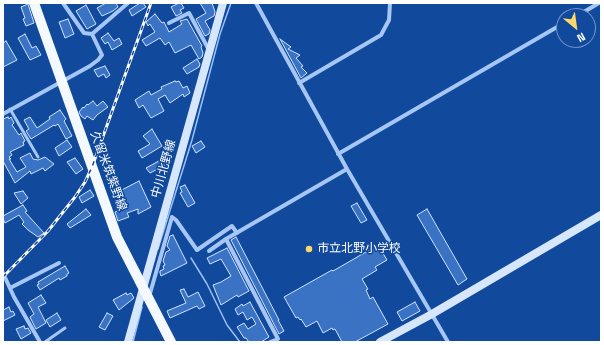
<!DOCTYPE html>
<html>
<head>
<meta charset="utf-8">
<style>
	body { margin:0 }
	#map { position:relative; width:604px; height:345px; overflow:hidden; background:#114a9d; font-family:"Space Grotesk",sans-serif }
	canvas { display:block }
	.frame { position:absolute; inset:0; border:4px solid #fff; pointer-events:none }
	.north { position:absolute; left:556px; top:8px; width:40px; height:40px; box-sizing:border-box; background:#114a9d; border:1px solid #7092c4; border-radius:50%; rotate:151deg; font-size:11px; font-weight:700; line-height:16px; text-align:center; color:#fff }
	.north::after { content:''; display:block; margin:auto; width:14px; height:18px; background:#ffd86a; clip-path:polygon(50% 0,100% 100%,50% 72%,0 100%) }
</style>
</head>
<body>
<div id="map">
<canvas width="604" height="345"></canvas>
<div class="frame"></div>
<div class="north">N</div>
</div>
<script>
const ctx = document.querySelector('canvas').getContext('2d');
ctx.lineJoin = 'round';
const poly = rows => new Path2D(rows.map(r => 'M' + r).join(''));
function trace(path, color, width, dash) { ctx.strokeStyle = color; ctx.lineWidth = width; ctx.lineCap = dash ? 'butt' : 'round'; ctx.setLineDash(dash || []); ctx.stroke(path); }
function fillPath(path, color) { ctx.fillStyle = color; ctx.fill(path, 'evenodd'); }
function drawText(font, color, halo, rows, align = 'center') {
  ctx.font = font + ' "Space Grotesk","Noto Sans JP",sans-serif'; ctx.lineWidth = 3; ctx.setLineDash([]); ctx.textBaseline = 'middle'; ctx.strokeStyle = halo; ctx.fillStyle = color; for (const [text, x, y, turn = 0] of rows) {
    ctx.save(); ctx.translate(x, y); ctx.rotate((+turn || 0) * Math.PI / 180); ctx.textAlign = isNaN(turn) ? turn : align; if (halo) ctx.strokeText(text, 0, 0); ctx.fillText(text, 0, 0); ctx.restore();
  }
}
trace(poly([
	[158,249,192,140,220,34,231,3],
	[191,258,207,284,227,325,240,342],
	[133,342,142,307]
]), '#98c1f8', 1.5);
const building = poly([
	[106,3,116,3,118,7,113,11,102,16,97,8,106,3],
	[140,3,143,3,146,7,132,16,129,10,140,3],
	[179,3,181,3,184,8,180,10,182,13,176,16,171,7,179,3],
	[200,3,212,3,215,12,214,16,205,21,210,30,209,34,205,36,196,19,206,13,200,3],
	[28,4,34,23,26,26,23,19,25,18,21,7,28,4],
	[86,5,96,24,87,29,76,11,86,5],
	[155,14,162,23,164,22,169,32,182,24,180,21,187,19,202,46,201,47,203,53,202,57,199,59,191,45,175,53,169,42,165,45,160,38,146,46,142,40,155,32,150,24,148,26,146,22,155,14],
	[68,19,74,34,65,38,59,22,68,19],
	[108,33,114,41,119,38,122,44,112,50,108,42,105,44,101,38,108,33],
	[25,34,32,48,36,46,41,55,30,60,18,38,25,34],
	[280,39,291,47,288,49,300,55,296,58,303,66,301,67,307,73,301,78,280,39],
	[6,41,17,60,3,67,3,43,6,41],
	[197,59,200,64,199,67,187,74,183,68,197,59],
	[105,66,110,75,106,78,104,74,98,77,94,70,105,66],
	[175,81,176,82,179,81,183,88,187,86,190,93,184,97,183,94,170,103,165,95,158,99,164,111,151,118,143,105,139,108,135,100,149,91,151,95,162,89,161,87,175,81],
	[93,101,97,106,103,101,108,107,97,115,93,120,87,116,85,119,81,116,79,112,83,107,84,108,87,104,88,105,93,101],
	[60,110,66,119,64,121,72,136,66,139,58,124,55,126,54,125,31,139,26,131,29,129,24,120,30,117,37,128,50,119,49,117,60,110],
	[8,117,9,119,11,117,14,123,12,125,19,135,21,133,25,141,23,142,24,145,10,152,12,155,9,157,11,159,9,159,17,172,26,167,20,158,30,153,33,159,38,160,45,157,54,164,45,171,43,168,31,174,30,171,15,183,3,161,3,119,8,117],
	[152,129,162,146,142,158,138,151,150,144,143,136,152,129],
	[67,140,72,147,59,156,55,148,67,140],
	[201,141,205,147,196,153,192,146,201,141],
	[168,156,171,162,150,173,146,168,168,156],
	[75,158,83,169,76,174,67,162,75,158],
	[139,181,151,207,138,214,138,209,127,213,129,217,118,221,115,212,124,208,116,193,139,181],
	[185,185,195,203,188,207,180,193,182,192,180,187,185,185],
	[90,190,94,196,82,203,79,197,90,190],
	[23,191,28,198,21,204,14,193,23,191],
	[357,203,367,220,361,223,351,206,357,203],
	[23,205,27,211,25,212,44,233,38,237,28,230,22,224,24,222,19,215,5,223,3,219,3,216,23,205],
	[86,209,91,215,70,228,67,224,86,209],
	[427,209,467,279,458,285,417,215,427,209],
	[173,235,187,263,161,276,160,273,160,271,164,269,163,266,165,265,163,261,166,252,170,250,167,246,170,236,173,235],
	[236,237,279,320,278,320,284,331,279,334,231,240,236,237],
	[378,245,387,260,375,267,377,270,362,279,368,289,366,290,370,299,373,297,388,324,355,342,342,342,335,329,333,330,332,328,323,333,317,321,306,327,301,319,300,320,298,317,296,318,284,297,332,270,333,271,378,245],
	[227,248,249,291,238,297,237,295,221,305,213,285,221,282,231,276,221,259,210,264,207,258,227,248],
	[65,266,69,273,67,274,67,276,60,280,59,278,40,290,37,285,39,284,38,282,65,266],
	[184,289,188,297,198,292,205,306,199,309,197,306,170,318,167,311,186,303,180,290,184,289],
	[126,293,127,295,131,293,134,298,119,310,113,300,126,293],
	[41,295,46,303,38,307,46,323,36,329,30,317,34,314,28,303,41,295],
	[250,302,269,337,261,342,249,342,246,338,244,338,237,327,244,323,248,329,256,324,252,317,247,320,243,312,238,315,235,309,242,304,243,306,250,302],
	[415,302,420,311,402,321,397,312,415,302],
	[9,307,11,312,13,311,15,315,3,321,3,310,9,307],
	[57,313,61,320,50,327,46,320,57,313],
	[107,313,113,316,105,330,99,327,107,313],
	[24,326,25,329,28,328,31,333,21,339,16,329,24,326]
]);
fillPath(building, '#3a73c4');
trace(building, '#cfe3fe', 1);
trace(poly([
	[10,109,38,157],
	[45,342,65,328]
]), '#a6c7f5', 3);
trace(poly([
	[63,3,84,33,92,34,128,3],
	[256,3,347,169,448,342],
	[577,16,599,3],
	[169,23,189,13,209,50],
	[299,83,381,35,389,20,390,3],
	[3,114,90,66,98,60,102,55,92,34],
	[338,154,564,23],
	[226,239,278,339,270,342],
	[209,251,226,239,347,169],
	[3,273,14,297,40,342],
	[10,288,59,263],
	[149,297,172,217,176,220,197,250,232,226,237,233]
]), '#a6c7f5', 4);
trace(poly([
	[128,342,223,3],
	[380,342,432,314,601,215]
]), '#d6e6fd', 8);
trace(poly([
	[34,3,117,237,171,342]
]), '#f4f8ff', 10);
const rail = poly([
	[3,277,48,231,75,197,85,182,92,167,151,3]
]);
trace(rail, '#fff', 3);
trace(rail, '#114a9d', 1.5, [4.5]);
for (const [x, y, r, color] of [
	[309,249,4,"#ffd86a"]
]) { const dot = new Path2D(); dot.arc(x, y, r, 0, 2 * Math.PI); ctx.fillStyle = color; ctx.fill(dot); trace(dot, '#114a9d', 1.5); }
drawText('12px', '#fff', '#114a9d', [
	["中川北野線",164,169,-74],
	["久留米筑紫野線",108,171,70]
]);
drawText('12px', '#fff', '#114a9d', [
	["市立北野小学校",317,249]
], 'left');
</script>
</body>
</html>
